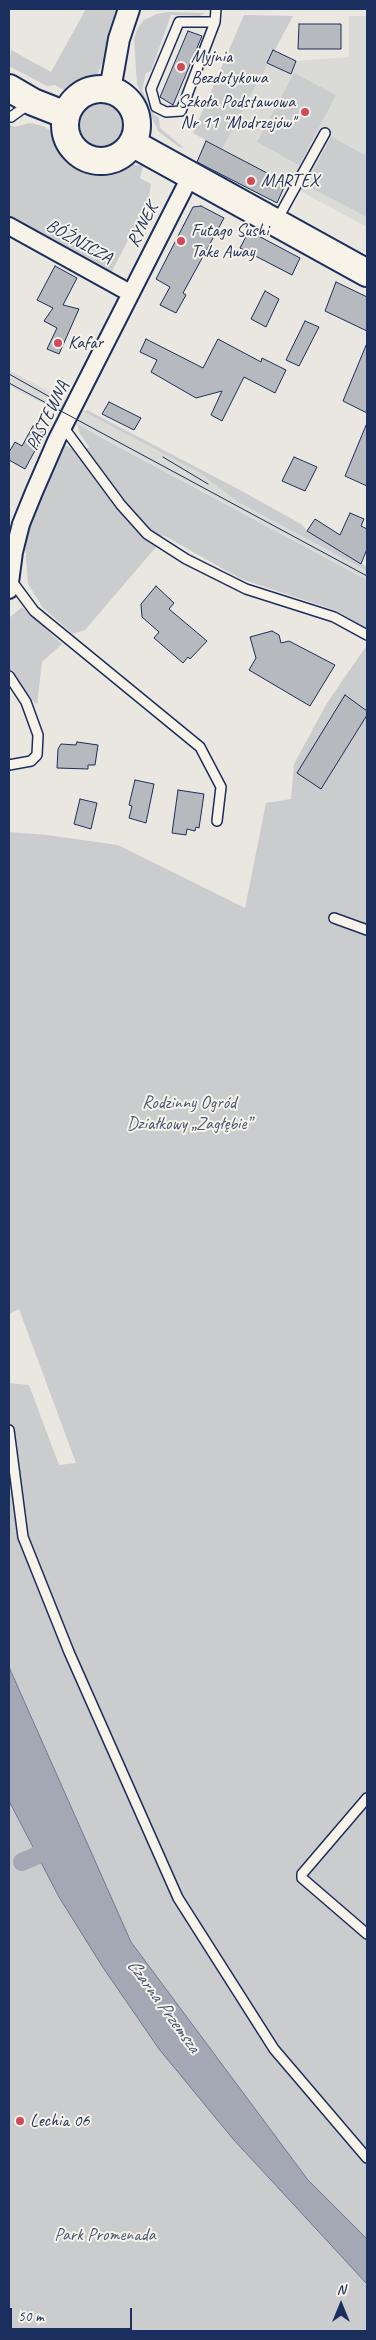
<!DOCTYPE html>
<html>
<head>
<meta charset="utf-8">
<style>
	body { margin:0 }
	#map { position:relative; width:376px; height:2340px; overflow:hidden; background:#eae7e0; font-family:Caveat,sans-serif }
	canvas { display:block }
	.frame { position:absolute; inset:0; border:10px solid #1b2f5e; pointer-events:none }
	.north { position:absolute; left:316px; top:2280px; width:50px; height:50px; -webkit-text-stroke:4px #f7f3e8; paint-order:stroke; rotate:0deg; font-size:14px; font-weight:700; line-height:20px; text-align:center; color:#1b2f5e }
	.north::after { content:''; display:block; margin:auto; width:18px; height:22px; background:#1b2f5e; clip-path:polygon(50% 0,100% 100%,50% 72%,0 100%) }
	.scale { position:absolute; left:10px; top:2308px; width:122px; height:22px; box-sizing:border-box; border:2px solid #1b2f5e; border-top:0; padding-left:6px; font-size:15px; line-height:18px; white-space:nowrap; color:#1b2f5e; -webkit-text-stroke:4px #f7f3e8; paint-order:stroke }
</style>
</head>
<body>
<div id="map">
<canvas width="376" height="2340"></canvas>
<div class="frame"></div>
<div class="north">N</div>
<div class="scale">50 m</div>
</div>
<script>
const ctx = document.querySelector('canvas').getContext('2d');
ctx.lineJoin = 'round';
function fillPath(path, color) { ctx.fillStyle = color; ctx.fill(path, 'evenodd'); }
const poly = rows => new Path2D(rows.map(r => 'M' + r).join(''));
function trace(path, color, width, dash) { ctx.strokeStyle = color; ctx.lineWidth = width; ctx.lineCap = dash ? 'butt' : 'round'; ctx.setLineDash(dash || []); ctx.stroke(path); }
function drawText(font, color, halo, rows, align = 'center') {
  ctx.font = font + ' Caveat,sans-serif'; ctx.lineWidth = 4; ctx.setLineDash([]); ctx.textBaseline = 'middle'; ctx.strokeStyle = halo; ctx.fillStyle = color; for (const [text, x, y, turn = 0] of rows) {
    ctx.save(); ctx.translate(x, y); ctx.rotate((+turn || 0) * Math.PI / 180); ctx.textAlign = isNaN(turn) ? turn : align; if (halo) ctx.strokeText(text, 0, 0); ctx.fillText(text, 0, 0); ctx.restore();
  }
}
fillPath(poly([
	[349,16,367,16,367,227,222,149,267,63,291,74,296,61,349,57],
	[9,370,200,473,238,502,367,571,367,580,102,437,62,419,63,414,9,386]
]), '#dadad6');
fillPath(poly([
	[86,9,118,9,111,27,104,58,98,73,91,79,68,92,55,85,47,86,9,66,11,50,51,72],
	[168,12,205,13,200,16,171,15,151,71,146,73,142,90,154,115,159,117,160,128,184,148,179,147,158,131,137,84,134,39,138,28,144,20,157,14],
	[244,15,293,16,222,149,193,133],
	[294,73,336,95,299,165,257,142],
	'78 124a23 23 0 1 1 46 0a23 23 0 1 1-46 0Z',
	[30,123,43,126,54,133,68,154,91,167,106,168,119,164,131,164,143,166,140,178,151,184,148,202,111,273,9,216,9,124,15,127],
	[331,137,367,156,367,217,306,185],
	[87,410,238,489,301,524,307,531,367,567,367,571,238,502,200,473,85,412],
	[78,425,367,580,367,629,337,611,241,579,163,535,156,547,85,630,73,634,43,608,28,584,25,544,34,506,64,444,80,454,89,447,79,432],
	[22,607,62,644,42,662,37,705,9,674,9,618],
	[367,645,367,2239,308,2180,131,1942,9,1667,9,1383,29,1385,59,1465,76,1463,19,1309,9,1314,9,832,47,835,118,845,245,908,266,803,291,799,294,764,327,703],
	[9,1801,59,1897,233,2139,367,2284,367,2331,9,2331]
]), '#cbcccd');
const water = poly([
	[9,1667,131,1942,308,2180,367,2239,367,2284,233,2139,159,2049,102,1966,59,1897,9,1801,9,1667]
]);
fillPath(water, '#a3a8b4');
trace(water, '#6d7892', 1);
trace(poly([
	[22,1862,56,1847]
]), '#a3a8b4', 18);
const building = poly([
	[299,24,341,24,341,49,298,49,299,24],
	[188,31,202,36,173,105,160,97,188,31],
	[273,50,296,61,291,74,267,63,273,50],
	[206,141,286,183,277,203,197,162,206,141],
	[201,206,224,218,183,293,186,295,176,313,160,305,170,287,156,279,193,207,201,206],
	[249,231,300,258,292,275,240,248,249,231],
	[55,266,77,278,63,305,79,309,59,354,47,349,57,328,44,321,53,308,37,300,55,266],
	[336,282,367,297,367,331,325,311,336,282],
	[265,291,279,299,266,327,251,319,265,291],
	[305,321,319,327,299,366,286,360,305,321],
	[146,339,203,368,218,339,261,362,262,358,286,370,275,393,244,377,222,421,211,415,222,391,196,398,151,372,157,360,140,352,146,339],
	[367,343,367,413,343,401,367,343],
	[109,402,141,418,134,430,102,414,109,402],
	[367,423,367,486,345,476,367,423],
	[33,426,45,432,25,469,9,460,9,452,15,442,22,446,33,426],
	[294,457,317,467,305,491,282,481,294,457],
	[350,513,364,519,361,526,367,529,367,549,361,564,307,531,315,519,340,535,350,513],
	[156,586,174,603,169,609,207,641,190,659,188,657,183,663,154,638,159,632,142,617,141,604,156,586],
	[272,631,279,635,281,643,289,641,335,665,310,706,249,670,256,658,250,637,272,631],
	[345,695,367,711,367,715,321,789,297,773,345,695],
	[77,742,98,745,95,765,88,765,88,769,57,768,58,749,61,744,76,745,77,742],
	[135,780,154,784,146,823,129,818,132,806,129,805,135,780],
	[178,790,204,794,199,828,196,827,195,831,187,829,186,835,172,833,178,790],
	[80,799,97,803,91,829,74,824,80,799]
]);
fillPath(building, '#b6babf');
trace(building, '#1b2f5e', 1);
const service = poly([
	[215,22,179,22,151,89,156,107,166,112,181,111,215,22,216,9],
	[9,116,11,117,29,104],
	[277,220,325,133],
	[64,428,121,505,147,534,186,559,246,589,334,617,367,635],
	[11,580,34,611,200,747,221,787,217,821],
	[9,676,26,702,38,735,37,755,31,761,9,765],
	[334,918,367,930],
	[9,1430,23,1537,69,1652,178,1898,274,2049,367,2158],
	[367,1798,302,1874,302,1878,367,1934]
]);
const minor = poly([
	[9,226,130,293],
	[9,590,14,552,21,524,34,492,57,439,191,175]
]);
const tertiary = poly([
	[110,90,119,39,129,9]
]);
const primary = poly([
	[9,88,33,102,66,115],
	'65 125a36 36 0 1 1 72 0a36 36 0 1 1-72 0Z',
	[132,143,367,273]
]);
trace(service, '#1b2f5e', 12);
trace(minor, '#1b2f5e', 20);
trace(tertiary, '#1b2f5e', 24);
trace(primary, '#1b2f5e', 30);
trace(service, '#f7f3e8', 9);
trace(minor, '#f7f3e8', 16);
trace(tertiary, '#f7f3e8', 20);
trace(primary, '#f7f3e8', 26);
trace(poly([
	[9,374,57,401],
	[9,383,367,576],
	[163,457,208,484]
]), '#1b2f5e', 1);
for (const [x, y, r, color] of [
	[181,67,5,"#d1495b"],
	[305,112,5,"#d1495b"],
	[251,181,5,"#d1495b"],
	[181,241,5,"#d1495b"],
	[58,343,5,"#d1495b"],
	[20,2121,5,"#d1495b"]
]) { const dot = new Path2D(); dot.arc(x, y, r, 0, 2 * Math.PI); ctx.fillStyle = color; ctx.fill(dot); trace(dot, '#f7f3e8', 2); }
drawText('18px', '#1b2f5e', '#f7f3e8', [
	["Myjnia",191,57],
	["Bezdotykowa",191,78],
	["Szkoła Podstawowa",295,102,"right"],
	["Nr 11 \"Modrzejów\"",295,123,"right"],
	["MARTEX",261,181],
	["Futago Sushi",191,231],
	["Take Away",191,252],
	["Kafar",68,343],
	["Lechia 06",30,2121]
], 'left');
drawText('18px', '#1b2f5e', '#f7f3e8', [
	["RYNEK",143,225,-63],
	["BÓŹNICZA",79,242,29],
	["PASTEWNA",48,416,-64]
]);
drawText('18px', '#47567a', '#f7f3e8', [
	["Rodzinny Ogród",189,1103],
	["Działkowy „Zagłębie”",189,1124],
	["Park Promenada",105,2235]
]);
drawText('italic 19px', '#445378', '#f7f3e8', [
	["Czarna Przemsza",163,2006,54]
]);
</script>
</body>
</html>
